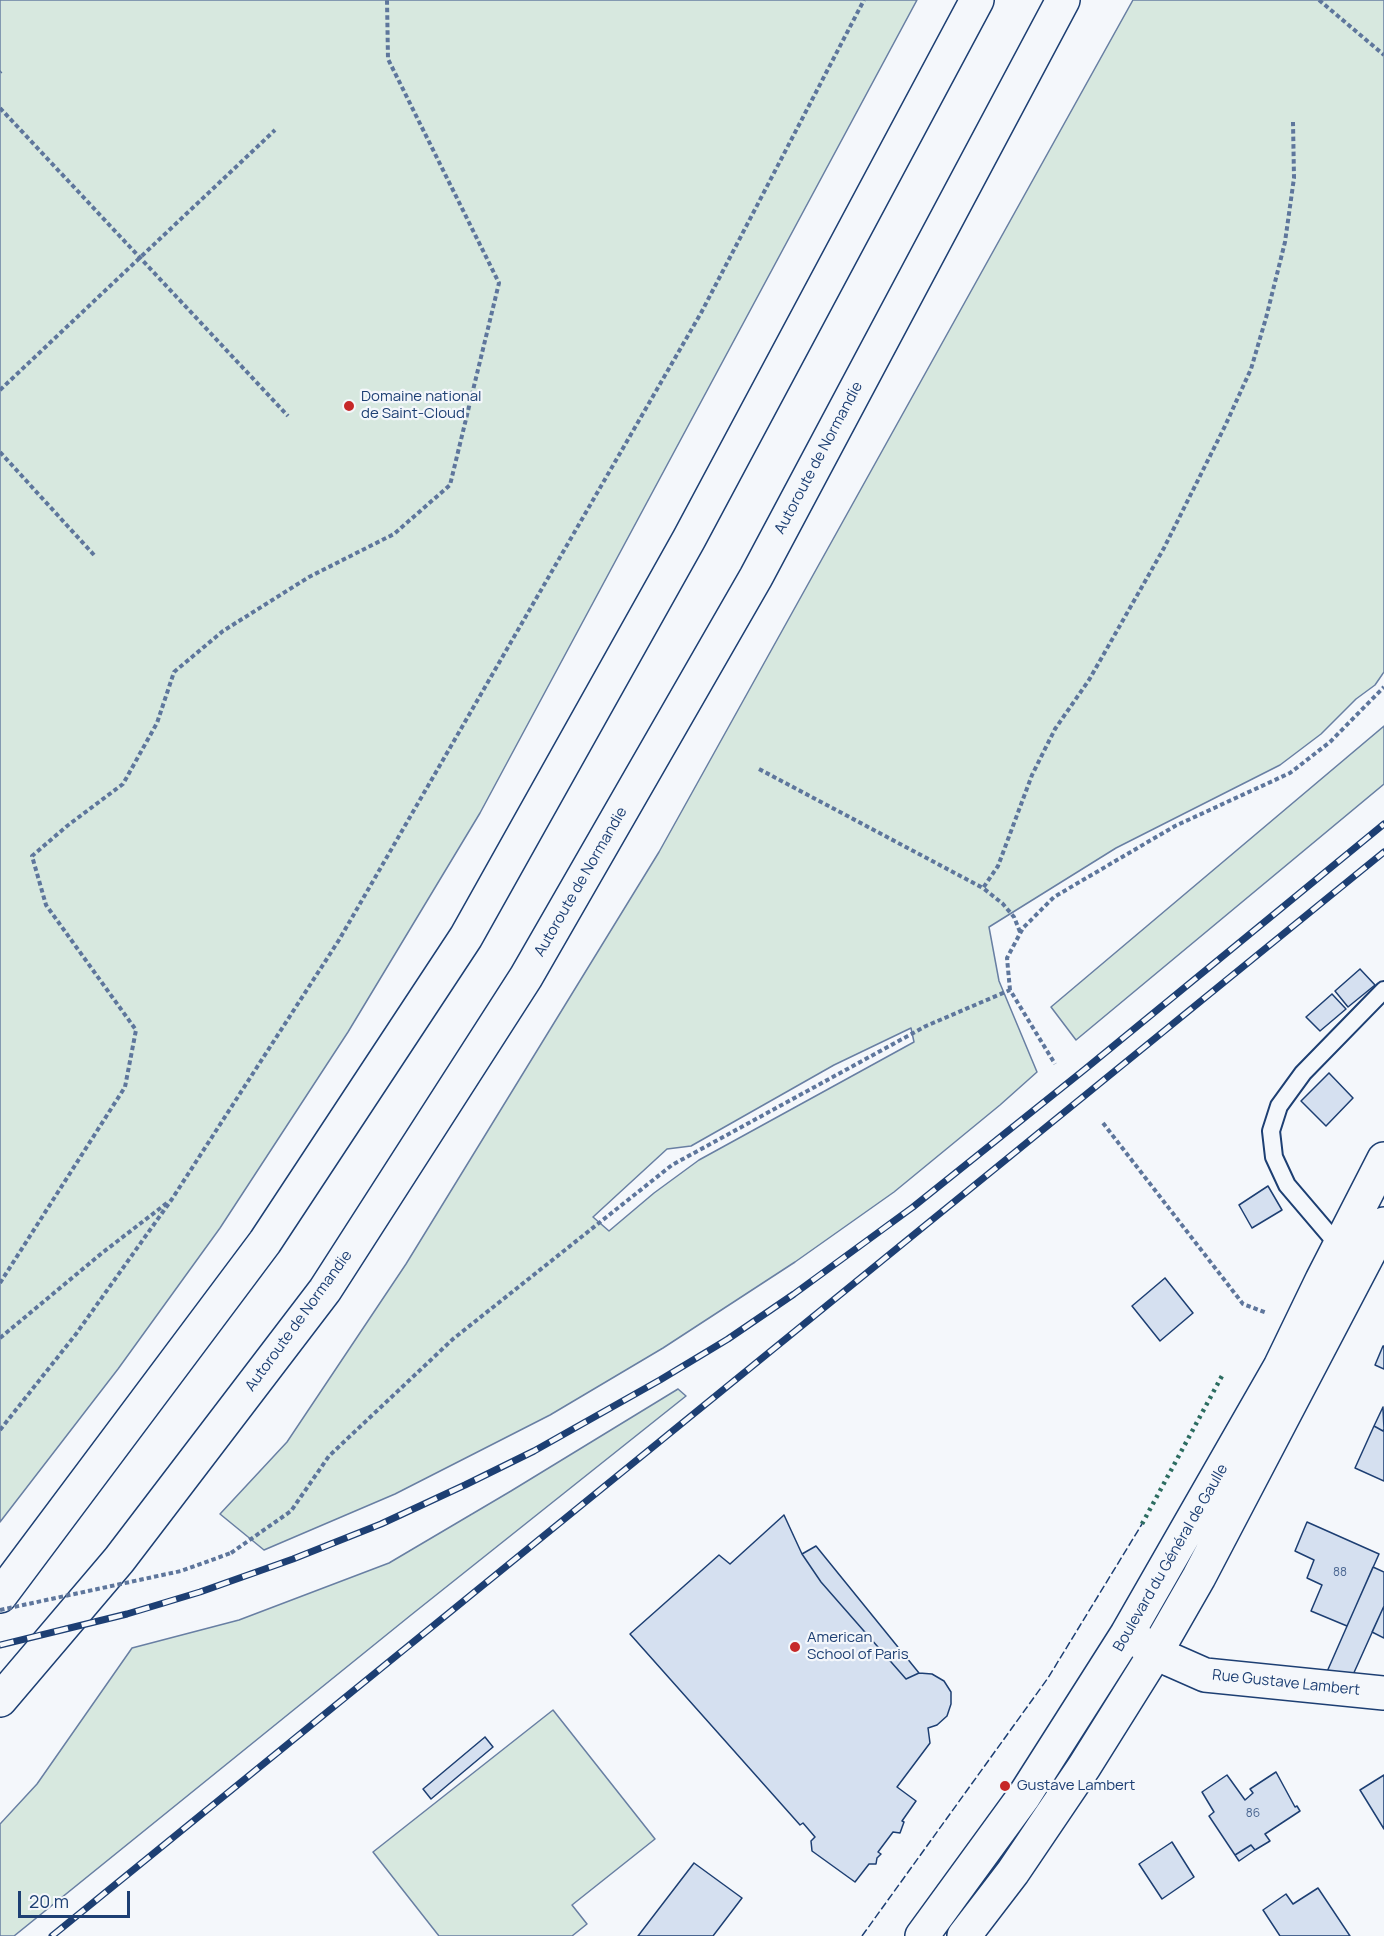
<!DOCTYPE html>
<html>
<head>
<meta charset="utf-8">
<style>
	body { margin:0 }
	#map { position:relative; width:1384px; height:1936px; overflow:hidden; background:#f4f7fb; font-family:Manrope,sans-serif }
	canvas { display:block }
	.scale { position:absolute; left:18px; top:1891px; width:112px; height:27px; box-sizing:border-box; border:3px solid #1d3f73; border-top:0; padding-left:8px; font-size:18px; line-height:21px; white-space:nowrap; color:#1d3f73; -webkit-text-stroke:4px #f4f7fb; paint-order:stroke }
</style>
</head>
<body>
<div id="map">
<canvas width="1384" height="1936"></canvas>
<div class="scale">20 m</div>
</div>
<script>
const ctx = document.querySelector('canvas').getContext('2d');
ctx.lineJoin = 'round';
function fillPath(path, color) { ctx.fillStyle = color; ctx.fill(path, 'evenodd'); }
const poly = rows => new Path2D(rows.map(r => 'M' + r).join(''));
function trace(path, color, width, dash) { ctx.strokeStyle = color; ctx.lineWidth = width; ctx.lineCap = dash ? 'butt' : 'round'; ctx.setLineDash(dash || []); ctx.stroke(path); }
function drawText(font, color, halo, rows, align = 'center') {
  ctx.font = font + ' Manrope,sans-serif'; ctx.lineWidth = 4.5; ctx.setLineDash([]); ctx.textBaseline = 'middle'; ctx.strokeStyle = halo; ctx.fillStyle = color; for (const [text, x, y, turn = 0] of rows) {
    ctx.save(); ctx.translate(x, y); ctx.rotate((+turn || 0) * Math.PI / 180); ctx.textAlign = isNaN(turn) ? turn : align; if (halo) ctx.strokeText(text, 0, 0); ctx.fillText(text, 0, 0); ctx.restore();
  }
}
const green = poly([
	[0,0,917,0,480,813,348,1032,220,1228,118,1369,0,1522,0,0],
	[1133,0,1384,0,1384,672,1375,685,1356,699,1321,734,1280,765,1116,848,989,927,999,981,1037,1072,1000,1105,894,1192,795,1262,663,1348,550,1415,395,1494,264,1550,220,1514,287,1442,406,1264,659,852,1133,0],
	[911,1028,914,1042,699,1160,654,1193,609,1231,593,1217,667,1149,691,1146,834,1065,911,1028],
	[1384,726,1384,784,1076,1040,1051,1007,1384,726],
	[678,1389,686,1396,411,1615,14,1936,0,1936,0,1824,37,1784,132,1648,239,1620,389,1563,511,1491,678,1389],
	[553,1710,655,1839,572,1905,587,1924,572,1936,439,1936,373,1852,553,1710]
]);
fillPath(green, '#d7e8df');
trace(green, '#687fa3', 1.5);
const building = poly([
	[1360,969,1375,985,1348,1007,1335,991,1360,969],
	[1332,994,1346,1009,1320,1031,1306,1017,1332,994],
	[1329,1073,1353,1098,1326,1126,1301,1101,1329,1073],
	[1268,1186,1282,1210,1252,1228,1239,1205,1268,1186],
	[1165,1278,1193,1313,1160,1341,1132,1306,1165,1278],
	[1383,1346,1384,1346,1384,1369,1375,1365,1383,1346],
	[1383,1407,1384,1429,1383,1431,1374,1426,1383,1407],
	[1374,1426,1383,1431,1384,1429,1384,1481,1355,1468,1374,1426],
	[784,1515,802,1554,821,1582,906,1679,919,1673,932,1674,944,1681,951,1692,951,1704,947,1716,937,1725,928,1728,930,1743,897,1787,916,1801,902,1821,904,1822,900,1833,893,1832,878,1852,881,1854,877,1858,876,1864,869,1864,855,1882,812,1851,811,1841,815,1837,803,1823,800,1825,630,1634,719,1555,730,1564,784,1515],
	[1307,1522,1379,1554,1347,1626,1311,1611,1322,1585,1307,1578,1314,1560,1295,1551,1307,1522],
	[816,1546,919,1673,906,1679,821,1582,802,1554,816,1546],
	[1373,1567,1384,1572,1384,1606,1352,1677,1326,1674,1373,1567],
	[1384,1606,1384,1638,1372,1632,1384,1606],
	[485,1737,493,1747,431,1799,423,1789,485,1737],
	[1276,1772,1295,1807,1297,1806,1300,1811,1265,1834,1270,1841,1255,1850,1251,1845,1235,1855,1209,1816,1214,1812,1202,1792,1227,1775,1245,1800,1253,1793,1250,1789,1276,1772],
	[1384,1775,1384,1829,1360,1790,1384,1775],
	[1172,1842,1194,1877,1162,1899,1139,1864,1172,1842],
	[1251,1845,1255,1850,1239,1861,1235,1855,1251,1845],
	[694,1863,742,1898,713,1936,638,1936,694,1863],
	[1318,1888,1350,1936,1280,1936,1263,1910,1286,1894,1293,1904,1318,1888]
]);
fillPath(building, '#d5e0f0');
trace(building, '#1d3f73', 1.5);
const service = poly([
	[1339,1246,1287,1185,1274,1157,1271,1131,1279,1106,1303,1073,1384,990]
]);
const minor = poly([
	[1132,1637,1171,1660,1205,1675,1384,1693]
]);
const primary = poly([
	[922,1936,1024,1796,1127,1634,1280,1367,1322,1280,1384,1159],
	[964,1936,1013,1872,1084,1767,1156,1652,1199,1577,1384,1224]
]);
const motorway = poly([
	[0,1596,265,1242,466,937,689,539,977,0],
	[0,1700,119,1560,325,1290,526,977,756,577,1063,0]
]);
trace(service, '#1d3f73', 20);
trace(minor, '#1d3f73', 36);
trace(primary, '#1d3f73', 36);
trace(motorway, '#1d3f73', 36);
trace(poly([
	[1319,0,1384,55],
	[0,72,1,71],
	[0,108,288,416],
	[0,390,275,130],
	[0,452,94,555],
	[759,769,983,888],
	[1020,932,1014,917,1003,904,983,888,998,866,1032,775,1055,729,1089,680,1164,548,1225,426,1251,369,1266,318,1285,242,1294,178,1293,122],
	[1010,990,1007,958,1023,928,1054,897,1175,826,1290,773,1330,742,1384,687],
	[1103,1123,1243,1304,1267,1313],
	[0,1283,125,1087,136,1030,46,905,32,856,67,826,123,784,157,723,174,672,223,631,309,577,394,534,450,485,499,283,388,59,387,0],
	[0,1338,102,1253,167,1203],
	[0,1430,76,1334,172,1199,339,940,701,313,864,0],
	[231,1553,291,1511,329,1456,453,1339,672,1165,926,1026,1010,990,1055,1064]
]), '#5e769c', 4, [4.5, 3]);
trace(service, '#f4f7fb', 16);
trace(minor, '#f4f7fb', 33);
trace(primary, '#f4f7fb', 33);
trace(motorway, '#f4f7fb', 33);
const rail = poly([
	[0,1645,127,1614,200,1592,293,1559,381,1524,465,1485,534,1451,660,1380,728,1339,794,1294,913,1207,1084,1070,1384,824],
	[52,1936,1384,852]
]);
trace(rail, '#1d3f73', 7);
trace(rail, '#f4f7fb', 4.5, [14]);
trace(poly([
	[0,1610,181,1571,231,1553]
]), '#5e769c', 4, [4.5, 3]);
trace(poly([
	[1142,1524,1223,1374]
]), '#2c6c60', 4.5, [3, 4.5]);
trace(poly([
	[862,1936,1048,1678,1142,1524]
]), '#1d3f73', 1.5, [8, 3]);
for (const [x, y, r, color] of [
	[349,406,6,"#c62828"],
	[795,1647,6,"#c62828"],
	[1005,1786,6,"#c62828"]
]) { const dot = new Path2D(); dot.arc(x, y, r, 0, 2 * Math.PI); ctx.fillStyle = color; ctx.fill(dot); trace(dot, '#f4f7fb', 2); }
drawText('12px', '#4b6792', null, [
	["88",1340,1573],
	["86",1253,1814]
]);
drawText('15px', '#1d3f73', '#f4f7fb', [
	["Domaine national",361,397],
	["de Saint-Cloud",361,414],
	["American",807,1638],
	["School of Paris",807,1655],
	["Gustave Lambert",1017,1786]
], 'left');
drawText('15px', '#1d3f73', '#f4f7fb', [
	["Autoroute de Normandie",819,458,-62],
	["Autoroute de Normandie",581,882,-60],
	["Autoroute de Normandie",299,1321,-54],
	["Boulevard du Général de Gaulle",1171,1558,-60],
	["Rue Gustave Lambert",1286,1683,6]
]);
</script>
</body>
</html>
